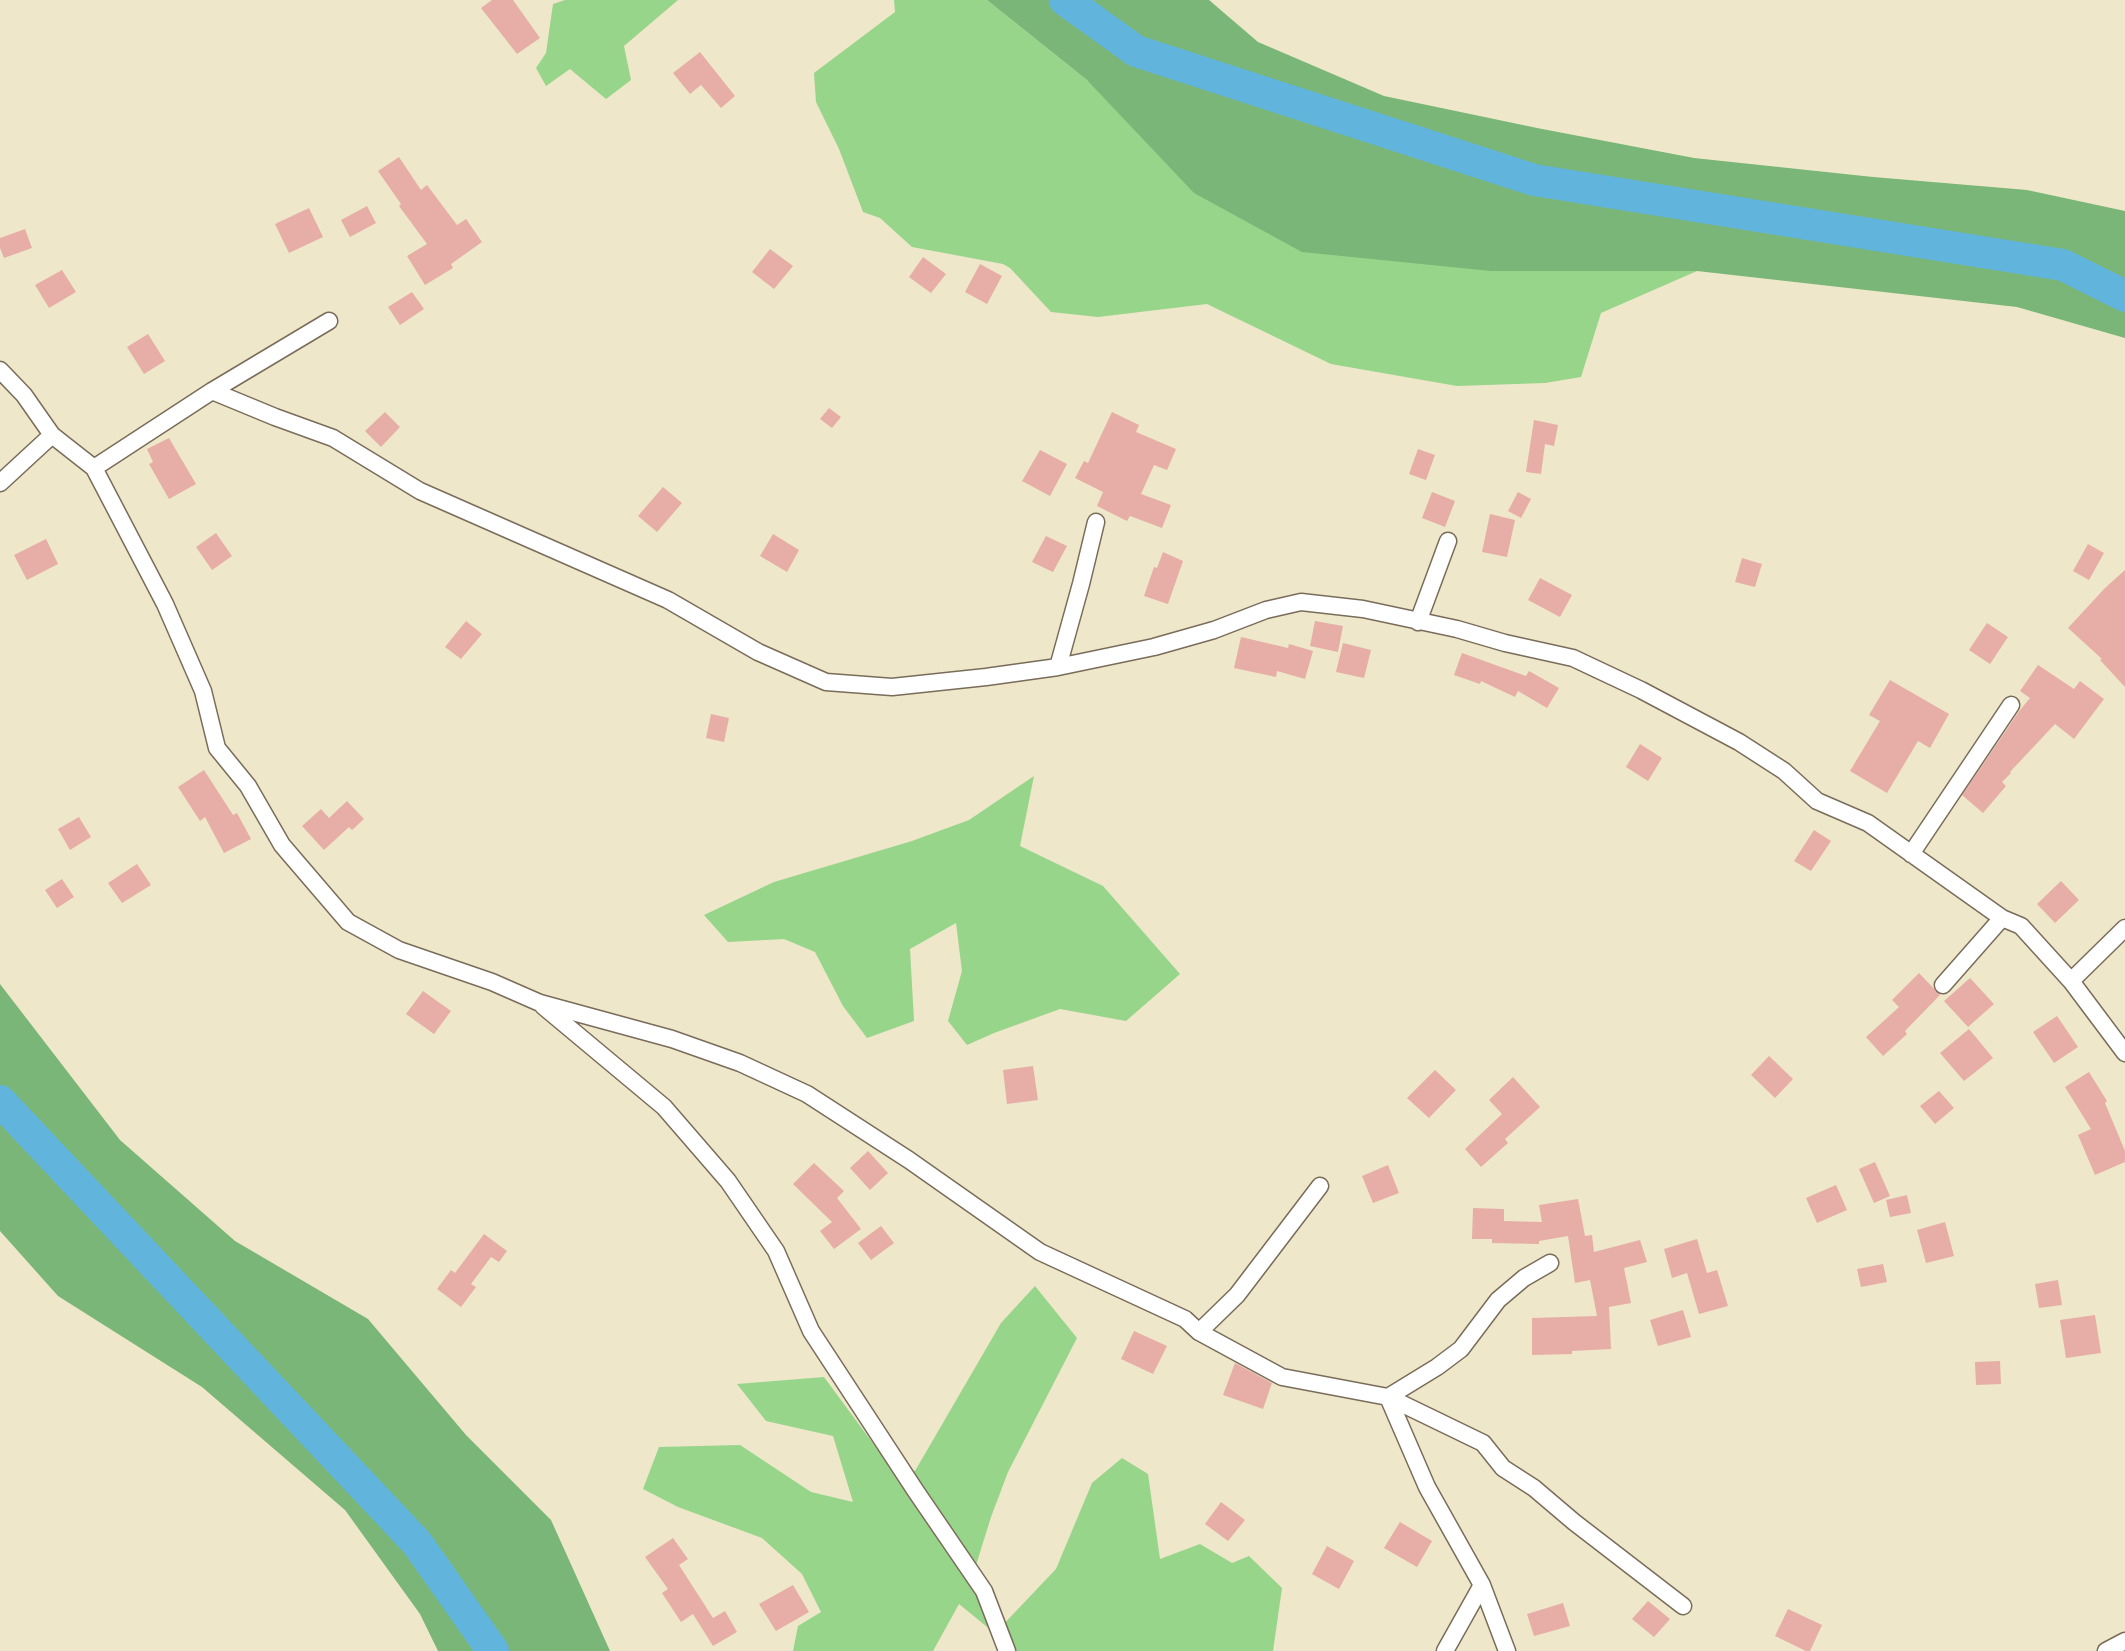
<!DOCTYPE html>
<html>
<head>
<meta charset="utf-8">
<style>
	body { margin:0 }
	canvas { display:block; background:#eee7c9 }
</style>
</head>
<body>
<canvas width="2125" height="1651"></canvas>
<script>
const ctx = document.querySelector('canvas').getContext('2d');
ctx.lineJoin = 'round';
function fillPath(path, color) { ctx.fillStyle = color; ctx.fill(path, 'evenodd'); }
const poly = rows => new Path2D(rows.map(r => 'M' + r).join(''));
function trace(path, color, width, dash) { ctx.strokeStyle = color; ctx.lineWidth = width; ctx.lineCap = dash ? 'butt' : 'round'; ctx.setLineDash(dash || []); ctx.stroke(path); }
fillPath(poly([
	[565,0,678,0,624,46,631,80,606,99,570,69,546,86,536,68,546,53,553,4],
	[894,0,987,0,1087,80,1491,271,1697,271,1601,313,1581,377,1545,383,1457,386,1331,364,1207,304,1098,317,1051,312,1010,268,1003,264,912,247,880,218,863,212,839,149,816,102,814,73,895,12],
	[1034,776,1020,846,1103,886,1180,974,1126,1021,1060,1009,994,1033,967,1045,948,1021,962,971,956,923,910,949,914,1021,867,1038,843,1006,815,952,784,939,728,942,704,915,774,882,912,841,969,820],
	[1035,1286,1077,1338,1008,1472,991,1517,973,1575,998,1630,1056,1569,1092,1483,1122,1458,1148,1474,1160,1559,1200,1544,1232,1563,1249,1556,1282,1588,1273,1651,1011,1651,1003,1640,959,1604,933,1651,793,1651,798,1626,821,1612,802,1574,762,1538,678,1507,643,1489,659,1447,740,1445,811,1492,853,1502,833,1436,766,1421,737,1384,824,1377,886,1461,915,1471,1001,1323]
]), '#97d58b');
fillPath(poly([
	[987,0,1209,0,1258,42,1384,96,1537,128,1694,158,1873,177,2027,190,2125,211,2125,338,2017,307,1697,271,1491,271,1302,252,1194,193,1087,80],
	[0,984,120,1140,235,1241,368,1319,466,1435,551,1520,610,1651,438,1651,420,1614,345,1510,202,1387,58,1296,0,1231]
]), '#79b677');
trace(poly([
	[1065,0,1136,51,1534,180,2063,265,2125,296],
	[0,1101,417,1543,493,1651]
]), '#61b5dd', 32);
fillPath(poly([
	[492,0,513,0,540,38,517,54,481,8],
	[700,52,735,96,721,108,701,85,690,94,673,73],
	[399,157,421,190,427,185,457,225,466,219,482,242,451,264,453,268,425,285,407,256,427,244,399,206,401,204,378,171],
	[367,206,376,223,350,237,341,220],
	[309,208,323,237,289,253,275,224],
	[25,229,32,248,4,258,0,248,0,238],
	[770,249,793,266,774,289,752,272],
	[923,257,946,274,931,293,909,277],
	[980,264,1002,276,987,304,965,292],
	[62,270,76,292,49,308,35,285],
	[412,292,424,309,400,325,388,307],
	[148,334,165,361,144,374,127,347],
	[829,408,841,417,832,428,820,419],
	[385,412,400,427,381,447,365,431],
	[1112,412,1139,425,1136,432,1176,449,1167,470,1154,465,1141,494,1171,505,1162,528,1130,516,1127,521,1097,506,1103,492,1075,478,1084,461,1088,463],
	[1534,420,1558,425,1554,446,1545,444,1541,474,1526,472],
	[169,438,196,484,169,499,149,464,153,462,147,449],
	[1418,449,1435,455,1426,480,1409,474],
	[1040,450,1067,464,1050,496,1022,481],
	[663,487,682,503,657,532,638,516],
	[1432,492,1455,501,1445,527,1422,518],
	[1518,492,1531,499,1521,518,1508,511],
	[1490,514,1515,520,1507,557,1482,552],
	[216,533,232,556,212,570,196,547],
	[773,534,799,550,787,572,760,556],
	[1046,536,1067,546,1053,572,1032,562],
	[46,539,58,564,27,580,14,555],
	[2088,544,2104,553,2089,580,2073,571],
	[1163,552,1183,561,1168,604,1144,596,1154,567,1157,568],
	[1742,558,1762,564,1755,587,1735,582],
	[2125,570,2125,687,2100,660,2102,659,2068,628,2105,588],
	[1540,578,1572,595,1560,617,1528,600],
	[466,621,482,634,461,659,445,647],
	[1315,621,1343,626,1338,652,1310,646],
	[1987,623,2008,637,1990,664,1969,650],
	[1241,637,1288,648,1289,644,1313,651,1305,679,1277,671,1276,677,1234,668],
	[1343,643,1371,650,1364,678,1336,672],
	[1462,653,1526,676,1529,671,1559,688,1547,708,1518,691,1515,697,1481,681,1480,684,1454,675],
	[2038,665,2074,689,2080,681,2104,699,2074,739,2055,724,2010,772,2011,773,2002,782,2006,786,1983,813,1962,795,2020,710,2030,698,2020,691],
	[1890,680,1949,714,1930,748,1918,741,1887,793,1850,771,1880,721,1869,715],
	[711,714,729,718,724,742,706,738],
	[1640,744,1662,758,1648,781,1626,767],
	[204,770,233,815,237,813,251,839,224,853,205,817,200,821,178,787],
	[347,801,364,819,352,830,349,827,324,850,302,826,321,809,329,818],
	[79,817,91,837,70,850,58,829],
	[1814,830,1831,841,1811,871,1794,861],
	[137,864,151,885,122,903,108,883],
	[62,879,74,897,57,908,45,890],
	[2061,881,2079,900,2055,923,2037,904],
	[1919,973,1940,995,1905,1031,1907,1034,1883,1056,1866,1037,1899,1007,1892,1000],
	[1970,978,1994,1004,1968,1027,1944,1001],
	[423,991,451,1011,434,1034,406,1014],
	[2057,1016,2078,1047,2054,1063,2033,1032],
	[1969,1029,1993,1058,1964,1081,1940,1053],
	[1769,1056,1793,1079,1775,1098,1751,1075],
	[1033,1066,1038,1100,1007,1104,1003,1070],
	[1435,1070,1456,1090,1429,1118,1407,1098],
	[2089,1072,2107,1101,2105,1103,2125,1151,2125,1162,2095,1175,2078,1135,2091,1129,2065,1087],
	[1513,1077,1540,1107,1505,1139,1508,1143,1481,1167,1465,1149,1502,1114,1489,1100],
	[1939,1091,1954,1108,1935,1124,1920,1106],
	[868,1151,888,1173,870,1190,850,1168],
	[1875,1162,1890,1196,1874,1203,1859,1169],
	[814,1163,844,1191,837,1198,861,1229,834,1249,820,1231,832,1222,793,1184],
	[1388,1165,1399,1193,1373,1203,1362,1176],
	[1836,1185,1847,1210,1817,1223,1806,1198],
	[1907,1195,1911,1213,1890,1217,1886,1200],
	[1578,1199,1585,1236,1592,1235,1594,1252,1640,1240,1647,1262,1624,1268,1631,1303,1609,1307,1611,1349,1572,1351,1572,1354,1532,1355,1532,1318,1597,1316,1590,1280,1575,1283,1568,1236,1539,1241,1539,1244,1492,1243,1492,1239,1472,1239,1473,1208,1504,1209,1504,1221,1542,1222,1539,1205],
	[1945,1222,1954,1256,1926,1263,1917,1230],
	[881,1226,894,1243,871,1260,858,1243],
	[484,1234,507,1251,499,1262,491,1257,471,1284,476,1287,461,1307,437,1289,451,1270,455,1273],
	[1697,1239,1707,1273,1717,1270,1728,1306,1699,1314,1687,1273,1672,1278,1664,1249],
	[1883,1264,1887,1282,1861,1287,1857,1269],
	[2058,1280,2062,1305,2039,1308,2035,1284],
	[1683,1310,1691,1337,1658,1346,1650,1320],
	[2095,1315,2101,1353,2066,1358,2060,1320],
	[1134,1331,1167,1346,1153,1374,1121,1359],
	[2000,1361,2001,1384,1976,1385,1975,1362],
	[1235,1363,1272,1383,1263,1409,1223,1395],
	[1221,1502,1245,1520,1228,1541,1205,1524],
	[1400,1522,1432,1541,1417,1567,1384,1548],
	[673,1538,688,1559,679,1565,713,1618,725,1611,737,1632,713,1646,693,1614,681,1622,662,1593,668,1589,645,1557],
	[1327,1546,1354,1561,1339,1589,1312,1574],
	[793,1585,809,1612,776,1631,759,1604],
	[1648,1601,1670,1619,1654,1637,1632,1619],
	[1563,1603,1570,1626,1534,1636,1527,1614],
	[1788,1609,1822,1625,1810,1651,1806,1651,1775,1636]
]), '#e6aea7');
const street = poly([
	[0,370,24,395,52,435,94,468,165,604,203,691,217,748,248,786,282,845,348,922,399,950,492,982,540,1003,672,1039,740,1063,807,1094,909,1160,1040,1252,1185,1319,1199,1332,1282,1377,1388,1397,1483,1443,1503,1468,1534,1488,1574,1522,1683,1606],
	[212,391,275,417,333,438,420,491,668,600,758,652,826,682,892,687,986,677,1058,667,1154,647,1214,630,1266,610,1301,602,1363,609,1457,629,1505,643,1573,658,1641,690,1739,742,1784,771,1817,801,1868,823,2002,918,2021,926,2071,981,2125,1053],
	[94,468,212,391,329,321],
	[0,483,52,435],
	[1418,622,1448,541],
	[1058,667,1081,584,1096,522],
	[1911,854,2011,705],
	[2071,981,2125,928],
	[1943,985,2002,918],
	[543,1006,664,1107,728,1181,776,1251,811,1331,915,1490,984,1591,1007,1651],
	[1199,1332,1237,1295,1320,1186],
	[1445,1651,1482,1585],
	[1507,1651,1482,1585,1427,1487,1388,1397,1437,1367,1461,1349,1498,1300,1524,1278,1550,1263],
	[2106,1651,2125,1641]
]);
trace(street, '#7a6c5a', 19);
trace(street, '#fff', 16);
</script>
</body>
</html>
